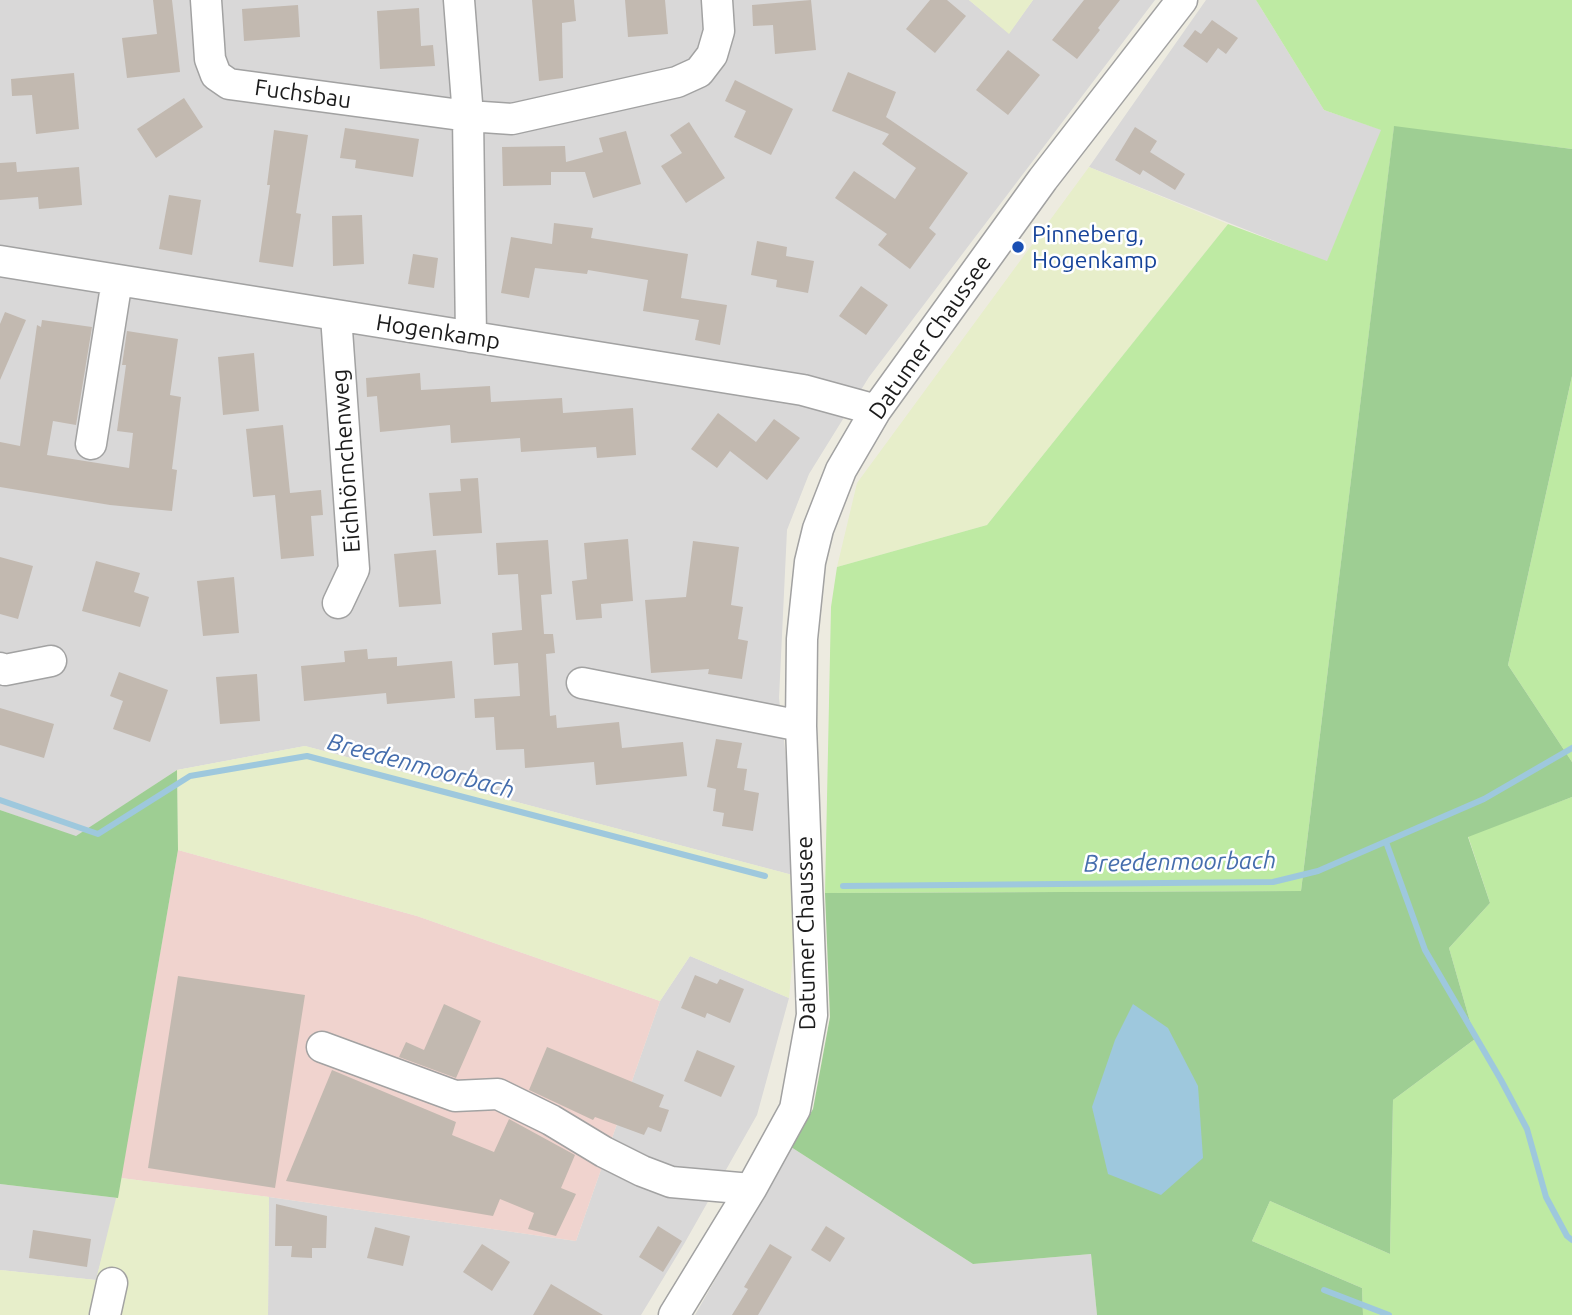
<!DOCTYPE html>
<html>
<head>
<meta charset="utf-8">
<style>
	body { margin:0 }
	canvas { display:block; background:#edebe0 }
</style>
</head>
<body>
<canvas width="1572" height="1315"></canvas>
<script>
const ctx = document.querySelector('canvas').getContext('2d');
ctx.lineJoin = 'round';
function fillPath(path, color) { ctx.fillStyle = color; ctx.fill(path, 'evenodd'); }
const poly = rows => new Path2D(rows.map(r => 'M' + r).join(''));
function trace(path, color, width, dash) { ctx.strokeStyle = color; ctx.lineWidth = width; ctx.lineCap = dash ? 'butt' : 'round'; ctx.setLineDash(dash || []); ctx.stroke(path); }
function drawText(font, color, halo, rows, align = 'center') {
  ctx.font = font + ' Ubuntu,sans-serif'; ctx.lineWidth = 5; ctx.setLineDash([]); ctx.textBaseline = 'middle'; ctx.strokeStyle = halo; ctx.fillStyle = color; for (const [text, x, y, turn = 0] of rows) {
    ctx.save(); ctx.translate(x, y); ctx.rotate((+turn || 0) * Math.PI / 180); ctx.textAlign = isNaN(turn) ? turn : align; if (halo) ctx.strokeText(text, 0, 0); ctx.fillText(text, 0, 0); ctx.restore();
  }
}
fillPath(poly([
	[0,0,969,0,1009,33,1033,0,1155,0,869,377,809,474,787,530,779,698,800,877,305,746,177,770,76,837,0,810],
	[1206,0,1256,0,1324,110,1382,130,1327,262,1089,167],
	[690,956,789,998,757,1115,684,1244,641,1315,268,1315,269,1197,576,1241,660,1001],
	[791,1147,973,1264,1091,1254,1097,1315,695,1315],
	[0,1184,118,1198,96,1280,0,1270]
]), '#d9d8d8');
fillPath(poly([
	[178,850,417,916,660,1001,576,1241,269,1197,121,1178]
]), '#f0d3ce');
fillPath(poly([
	[969,0,1033,0,1009,34],
	[1089,167,1228,224,987,525,837,567,857,483],
	[305,746,800,877,789,998,690,956,660,1001,417,916,178,850,177,770],
	[121,1178,269,1197,268,1315,0,1315,0,1270,96,1280]
]), '#e7eeca');
fillPath(poly([
	[1256,0,1572,0,1572,149,1394,127,1301,891,825,893,831,607,837,567,987,525,1228,224,1327,261,1381,130,1324,110],
	[1572,376,1572,762,1508,665],
	[1572,797,1572,1315,1363,1315,1362,1288,1252,1241,1270,1201,1390,1254,1393,1100,1475,1039,1449,948,1490,903,1468,836]
]), '#beeaa3');
fillPath(poly([
	[1394,126,1572,149,1572,376,1508,665,1572,762,1572,797,1468,837,1490,903,1449,948,1475,1039,1393,1100,1390,1254,1270,1201,1252,1241,1362,1288,1363,1315,1097,1315,1091,1254,973,1264,791,1147,813,1109,830,1017,825,893,1301,891],
	[177,770,178,850,118,1198,0,1184,0,810,76,836]
]), '#9ece93');
fillPath(poly([
	[1133,1004,1168,1028,1198,1086,1203,1158,1161,1195,1108,1174,1092,1107,1115,1040]
]), '#9ec8dd');
trace(poly([
	[0,800,98,834,190,776,307,756,765,876],
	[1386,842,1425,950,1501,1080,1527,1129,1546,1197,1567,1236,1572,1240],
	[843,886,1273,882,1318,871,1484,799,1572,748],
	[1324,1290,1389,1315]
]), '#9ec8dd', 6);
fillPath(poly([
	[153,0,172,0,180,72,127,78,122,38,157,34],
	[532,0,574,0,576,21,562,23,563,78,539,81],
	[625,0,665,0,668,34,628,37],
	[811,0,816,50,775,54,773,25,753,26,752,5],
	[930,0,947,0,966,16,935,53,906,29],
	[1084,0,1120,0,1098,28,1100,30,1077,59,1052,40],
	[298,5,300,37,244,41,242,9],
	[419,8,421,46,433,45,435,66,380,69,377,11],
	[1212,20,1238,38,1226,54,1218,48,1207,63,1183,46,1195,30,1201,34],
	[1008,50,1040,75,1008,115,976,90],
	[848,72,896,92,886,117,968,173,929,228,936,234,910,269,878,245,887,234,835,198,854,171,895,199,916,168,882,144,889,134,832,111],
	[74,73,79,129,36,134,32,95,12,96,11,79],
	[735,80,793,109,771,155,734,137,746,111,725,101],
	[184,98,203,127,156,158,137,129],
	[689,122,725,178,686,203,661,166,682,153,670,135],
	[1135,127,1157,141,1150,152,1185,174,1175,190,1143,170,1140,175,1115,160],
	[345,128,419,139,413,177,355,168,356,160,340,158],
	[274,130,308,135,296,213,301,214,293,267,259,262,270,185,267,185],
	[626,131,641,184,593,198,585,172,551,172,551,185,503,186,502,147,565,146,566,162,603,152,599,138],
	[16,162,17,172,79,167,82,205,39,209,38,197,0,200,0,163],
	[169,195,201,200,192,255,159,249],
	[362,215,364,264,333,266,332,216],
	[554,223,593,228,591,238,688,254,681,298,727,305,720,345,695,340,699,320,643,311,648,280,588,270,587,274,535,268,529,298,501,293,511,237,552,244],
	[757,241,787,247,786,256,814,261,808,293,776,287,777,280,751,275],
	[413,254,438,258,434,288,408,284],
	[861,286,888,305,866,335,839,316],
	[5,312,26,320,0,380,0,324],
	[42,320,92,327,76,425,53,421,47,455,129,468,133,433,117,431,126,365,122,365,127,331,178,339,170,395,181,397,172,469,177,470,172,511,110,505,0,487,0,442,20,446,37,325,41,327],
	[254,353,259,411,223,415,218,357],
	[420,373,421,390,490,386,491,402,562,398,563,413,633,408,636,455,597,458,596,447,521,452,520,438,451,443,450,425,380,432,377,396,367,397,366,378],
	[718,413,756,442,774,419,800,438,767,480,730,451,717,468,691,449],
	[283,425,290,493,321,490,323,515,311,516,314,556,281,559,275,495,253,497,246,429],
	[478,478,482,533,433,536,429,493,461,491,460,479],
	[628,539,633,601,601,604,602,618,576,620,572,581,587,579,584,543],
	[548,540,552,594,541,595,544,634,553,634,555,653,546,654,550,716,556,715,557,728,619,722,622,748,683,742,687,776,596,785,594,762,525,768,524,749,496,750,494,717,475,718,474,699,520,696,518,663,494,665,492,633,522,630,518,574,498,575,496,543],
	[693,541,739,547,731,605,743,607,738,639,748,641,742,679,708,674,709,669,651,673,645,600,686,597],
	[436,550,441,604,399,607,394,554],
	[0,557,33,566,18,619,0,614],
	[96,561,140,573,134,592,149,597,140,627,82,611],
	[234,577,239,633,203,636,197,581],
	[367,649,368,659,397,657,397,666,452,661,455,698,387,704,386,693,304,701,301,666,345,662,344,651],
	[119,672,168,690,150,742,113,729,123,701,110,696],
	[257,674,260,721,220,724,216,677],
	[0,708,54,724,44,758,0,745],
	[716,739,742,743,737,768,747,769,744,790,759,793,753,831,722,826,724,813,713,811,716,789,707,787],
	[695,975,717,984,720,979,744,989,730,1023,707,1013,705,1018,681,1008],
	[178,976,305,995,275,1188,148,1168],
	[444,1004,481,1021,456,1078,399,1057,406,1042,424,1050],
	[547,1047,664,1095,659,1107,669,1110,661,1132,648,1127,644,1135,595,1117,593,1120,529,1090],
	[697,1050,735,1066,721,1097,684,1081],
	[332,1070,456,1122,452,1135,494,1152,509,1119,575,1155,561,1188,576,1194,556,1236,528,1229,534,1213,500,1199,493,1216,286,1181],
	[276,1204,327,1216,326,1248,312,1248,312,1258,291,1257,292,1246,275,1246],
	[658,1226,682,1241,663,1272,639,1257],
	[826,1226,845,1238,830,1262,811,1250],
	[375,1227,410,1236,403,1266,367,1258],
	[33,1230,91,1239,87,1267,29,1258],
	[482,1244,510,1262,492,1291,463,1272],
	[770,1244,792,1257,758,1315,732,1315,748,1289,744,1287],
	[551,1284,603,1315,533,1315]
]), '#c2b9b0');
const minor = poly([
	[206,0,210,59,216,75,229,84,468,116,512,119,677,82,699,72,712,55,719,31,717,0],
	[459,0,468,116,471,337],
	[0,261,803,390,876,410],
	[336,316,354,569,338,603],
	[91,444,117,280],
	[0,668,5,670,51,661],
	[582,683,801,726],
	[322,1047,455,1096,498,1094,551,1120,604,1152,642,1171,671,1182,751,1189],
	[105,1315,112,1283],
	[674,1315,751,1189,795,1109,812,1015,801,726,802,639,810,562,818,529,841,470,876,410,1043,179,1182,0]
]);
trace(minor, '#a2a2a2', 33);
trace(minor, '#fff', 30);
for (const [x, y, r, color] of [
	[1018,247,7,"#1a4fb4"]
]) { const dot = new Path2D(); dot.arc(x, y, r, 0, 2 * Math.PI); ctx.fillStyle = color; ctx.fill(dot); trace(dot, '#fff', 2.5); }
drawText('23px', '#1b1b1b', '#fff', [
	["Fuchsbau",303,94,8],
	["Hogenkamp",438,332,9],
	["Datumer Chaussee",930,337,-55],
	["Eichhörnchenweg",346,461,-94],
	["Datumer Chaussee",806,933,-91]
]);
drawText('23px', '#164399', '#fff', [
	["Pinneberg,",1032,234],
	["Hogenkamp",1032,260]
], 'left');
drawText('italic 24px', '#466ead', '#fff', [
	["Breedenmoorbach",421,766,15],
	["Breedenmoorbach",1180,862,-1]
]);
</script>
</body>
</html>
